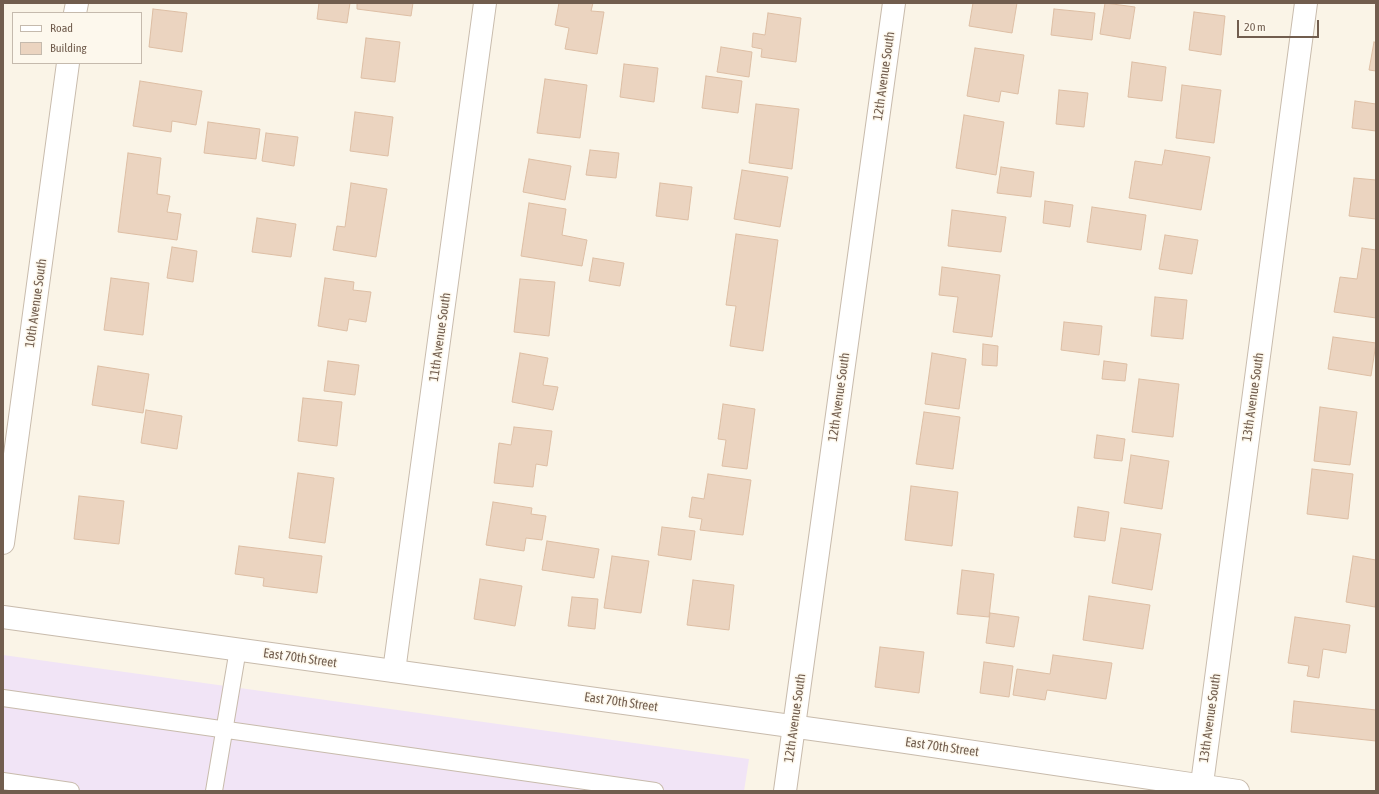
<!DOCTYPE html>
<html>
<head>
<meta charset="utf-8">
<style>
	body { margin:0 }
	#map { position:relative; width:1379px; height:794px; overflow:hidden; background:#faf4e7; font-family:"Asap Condensed",sans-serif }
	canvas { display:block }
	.frame { position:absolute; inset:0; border:4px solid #715d4e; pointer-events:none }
	.legend { position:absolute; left:12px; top:12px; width:130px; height:52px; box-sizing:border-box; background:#fdf8ed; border:1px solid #c5baad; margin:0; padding:5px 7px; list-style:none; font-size:12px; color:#715d4e }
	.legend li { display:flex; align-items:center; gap:8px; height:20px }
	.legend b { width:20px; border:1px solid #c5baad }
	.scale { position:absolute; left:1237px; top:20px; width:82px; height:18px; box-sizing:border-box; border:2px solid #715d4e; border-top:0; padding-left:5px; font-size:12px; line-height:14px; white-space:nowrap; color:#715d4e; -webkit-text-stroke:3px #fdf8ed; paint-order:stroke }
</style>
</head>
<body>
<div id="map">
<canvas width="1379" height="794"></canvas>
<div class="frame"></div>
<ul class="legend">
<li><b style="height:5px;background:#fff"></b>Road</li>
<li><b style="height:11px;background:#ebd4c0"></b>Building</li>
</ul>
<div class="scale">20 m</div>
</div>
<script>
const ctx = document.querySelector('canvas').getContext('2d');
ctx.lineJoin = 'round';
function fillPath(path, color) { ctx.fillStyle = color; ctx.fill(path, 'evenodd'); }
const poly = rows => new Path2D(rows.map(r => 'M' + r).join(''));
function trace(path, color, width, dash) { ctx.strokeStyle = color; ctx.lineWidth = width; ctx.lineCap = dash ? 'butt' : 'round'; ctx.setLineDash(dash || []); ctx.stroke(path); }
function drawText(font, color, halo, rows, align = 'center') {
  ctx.font = font + ' "Asap Condensed",sans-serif'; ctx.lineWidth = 3; ctx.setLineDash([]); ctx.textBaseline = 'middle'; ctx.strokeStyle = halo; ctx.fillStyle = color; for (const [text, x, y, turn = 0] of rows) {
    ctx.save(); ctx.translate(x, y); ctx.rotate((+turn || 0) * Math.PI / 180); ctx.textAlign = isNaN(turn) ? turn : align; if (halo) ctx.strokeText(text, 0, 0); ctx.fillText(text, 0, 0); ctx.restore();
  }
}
fillPath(poly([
	[3,655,749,759,744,791,3,791]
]), '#f1e4f6');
const building = poly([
	[319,3,350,3,347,23,317,19,319,3],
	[357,3,413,3,411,16,357,9,357,3],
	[559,3,593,3,591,11,604,12,597,54,565,49,569,28,555,25,559,3],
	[973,3,1017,3,1012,33,969,26,973,3],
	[1105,3,1135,7,1130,39,1100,34,1105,3],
	[153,9,187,13,182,52,149,47,153,9],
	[1054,9,1095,13,1092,40,1051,35,1054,9],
	[1194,12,1225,16,1221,55,1189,50,1194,12],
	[768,13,801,18,796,62,761,57,762,49,752,47,753,33,765,35,768,13],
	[366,38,400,42,395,82,361,78,366,38],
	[1374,42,1376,43,1376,71,1369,70,1374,42],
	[721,47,752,52,749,77,717,72,721,47],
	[975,48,1024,55,1018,94,1001,91,999,102,967,96,975,48],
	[1132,62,1166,67,1162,101,1128,97,1132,62],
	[624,64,658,68,654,102,620,97,624,64],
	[706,76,742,81,738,113,702,108,706,76],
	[545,79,587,85,580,138,537,133,545,79],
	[140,81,202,91,196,125,172,121,171,132,133,126,140,81],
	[1182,85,1221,90,1214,143,1176,138,1182,85],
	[1059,90,1088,93,1084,127,1056,124,1059,90],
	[1355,101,1376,104,1376,131,1352,128,1355,101],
	[756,104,799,109,792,169,749,163,756,104],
	[355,112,393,117,388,156,350,151,355,112],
	[964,115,1004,122,996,175,956,168,964,115],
	[208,122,260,129,256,159,204,153,208,122],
	[266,133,298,137,294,166,262,161,266,133],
	[590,150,619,153,616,178,586,175,590,150],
	[1165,150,1210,157,1201,210,1129,198,1135,161,1162,165,1165,150],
	[128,153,161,158,157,194,170,196,167,212,181,214,177,240,118,232,128,153],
	[529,159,571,166,565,200,523,192,529,159],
	[1001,167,1034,172,1031,197,997,193,1001,167],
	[742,170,788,177,780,227,734,219,742,170],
	[1354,178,1376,180,1376,219,1349,216,1354,178],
	[351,183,387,189,376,257,333,250,337,226,345,227,351,183],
	[660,183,692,187,688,220,656,216,660,183],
	[1045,201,1073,205,1070,227,1043,223,1045,201],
	[529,203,566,209,562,235,587,240,582,266,521,256,529,203],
	[1092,207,1146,215,1141,250,1087,242,1092,207],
	[952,210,1006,217,1001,252,948,246,952,210],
	[257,218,296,224,291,257,252,252,257,218],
	[736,234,778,240,763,351,730,346,736,306,726,305,736,234],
	[1165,235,1198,240,1192,274,1159,269,1165,235],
	[172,247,197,251,193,282,167,278,172,247],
	[1362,248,1376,250,1376,318,1334,312,1340,277,1357,279,1362,248],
	[593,258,624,263,620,286,589,281,593,258],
	[942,267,1000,275,992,337,953,332,958,297,939,295,942,267],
	[111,278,149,283,143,335,104,330,111,278],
	[325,278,354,282,353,290,371,292,366,322,349,319,347,331,318,326,325,278],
	[520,279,555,282,549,336,514,332,520,279],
	[1155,297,1187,300,1183,339,1151,336,1155,297],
	[1064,322,1102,326,1099,355,1061,350,1064,322],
	[1333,337,1376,343,1371,376,1328,369,1333,337],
	[983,344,998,346,997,366,982,365,983,344],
	[520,353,548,358,543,385,558,387,553,410,512,402,520,353],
	[932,353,966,359,959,409,925,404,932,353],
	[328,361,359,365,355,395,324,391,328,361],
	[1104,361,1127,364,1125,381,1102,379,1104,361],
	[98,366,149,374,143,413,92,405,98,366],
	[1139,379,1179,384,1173,437,1132,432,1139,379],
	[303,398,342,402,337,446,298,441,303,398],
	[723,404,755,409,747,469,722,466,726,440,718,439,723,404],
	[1320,407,1357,412,1350,465,1314,461,1320,407],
	[146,410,182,416,177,449,141,443,146,410],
	[924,412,960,417,953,469,916,464,924,412],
	[514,427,552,431,547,466,536,464,533,487,494,483,499,443,511,445,514,427],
	[1097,435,1125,439,1122,461,1094,458,1097,435],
	[1131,455,1169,461,1162,509,1124,503,1131,455],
	[1312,469,1353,474,1348,519,1307,514,1312,469],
	[298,473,334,478,325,543,289,538,298,473],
	[708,474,751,480,743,535,700,530,702,519,689,517,692,497,704,499,708,474],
	[911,486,958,492,952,546,905,540,911,486],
	[79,496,124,501,119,544,74,539,79,496],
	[493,502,532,508,531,514,546,516,542,540,526,538,524,551,486,545,493,502],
	[1078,507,1109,512,1105,541,1074,537,1078,507],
	[662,527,695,531,691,560,658,555,662,527],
	[1121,528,1161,534,1152,590,1112,583,1121,528],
	[547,541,599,549,594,578,542,570,547,541],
	[239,546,322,556,317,593,263,586,264,578,235,574,239,546],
	[612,556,649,561,641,613,604,608,612,556],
	[1353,556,1376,560,1376,599,1375,607,1346,602,1353,556],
	[962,570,994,574,989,617,957,614,962,570],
	[480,579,522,586,515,626,474,619,480,579],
	[693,580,734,585,729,630,687,625,693,580],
	[1089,596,1150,605,1143,649,1083,640,1089,596],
	[572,597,598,599,595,629,568,626,572,597],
	[990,613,1019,617,1014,647,986,643,990,613],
	[1295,617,1350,625,1346,653,1323,649,1319,678,1307,676,1309,666,1288,663,1295,617],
	[880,647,924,652,919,693,875,687,880,647],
	[1053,655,1112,663,1106,699,1047,690,1045,700,1013,695,1017,669,1050,674,1053,655],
	[984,662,1013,666,1009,697,980,693,984,662],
	[1294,701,1376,710,1376,741,1291,732,1294,701]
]);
fillPath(building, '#ebd4c0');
trace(building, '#ddbea4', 1);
const service = poly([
	[3,698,655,791],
	[3,781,71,791],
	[214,791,238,649]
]);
const minor = poly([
	[75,13,77,3],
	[3,543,68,63],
	[394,671,485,3],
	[1201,791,1306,3]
]);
const tertiary = poly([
	[3,617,899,741,1238,791],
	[785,791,894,3]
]);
trace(service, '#c8bbac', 18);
trace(minor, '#c8bbac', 24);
trace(tertiary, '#c8bbac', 24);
trace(service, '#fff', 16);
trace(minor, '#fff', 22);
trace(tertiary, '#fff', 22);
drawText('13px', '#715d4e', '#fdf8ed', [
	["12th Avenue South",884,76,-82],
	["10th Avenue South",36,303,-82],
	["11th Avenue South",440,337,-82],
	["12th Avenue South",839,397,-82],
	["13th Avenue South",1253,397,-82],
	["East 70th Street",300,658,8],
	["East 70th Street",621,702,8],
	["12th Avenue South",795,718,-82],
	["13th Avenue South",1210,718,-82],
	["East 70th Street",942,747,8]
]);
</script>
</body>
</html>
